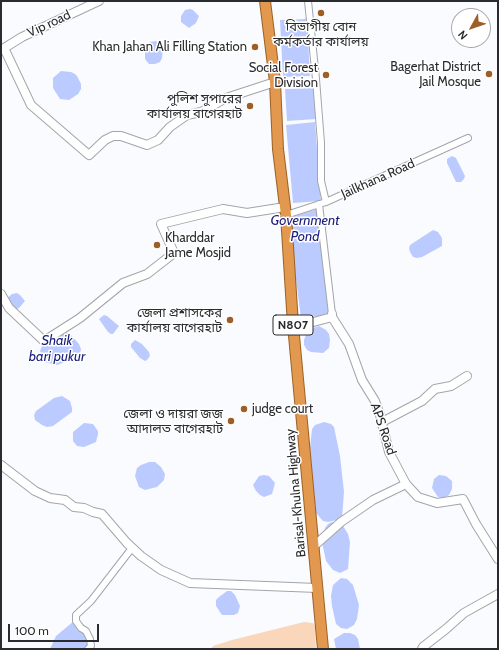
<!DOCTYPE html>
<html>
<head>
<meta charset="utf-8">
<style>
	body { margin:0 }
	#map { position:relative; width:499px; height:650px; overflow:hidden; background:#fafbfe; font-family:Cabin,sans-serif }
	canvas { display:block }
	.frame { position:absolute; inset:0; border:2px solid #2a2b2e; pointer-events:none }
	.north { position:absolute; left:451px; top:8px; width:40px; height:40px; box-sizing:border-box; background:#fff; border:1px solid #aaaaab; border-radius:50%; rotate:230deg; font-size:11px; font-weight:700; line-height:16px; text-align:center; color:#2a2b2e }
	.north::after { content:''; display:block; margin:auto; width:14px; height:18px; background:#9d5f25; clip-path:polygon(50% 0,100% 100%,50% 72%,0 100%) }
	.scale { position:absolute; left:8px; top:624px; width:91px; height:18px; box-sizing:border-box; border:2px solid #2a2b2e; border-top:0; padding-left:5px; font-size:12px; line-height:14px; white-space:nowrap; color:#2a2b2e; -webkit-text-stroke:3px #fff; paint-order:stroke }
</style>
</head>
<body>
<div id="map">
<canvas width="499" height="650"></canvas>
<div class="frame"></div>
<div class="north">N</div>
<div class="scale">100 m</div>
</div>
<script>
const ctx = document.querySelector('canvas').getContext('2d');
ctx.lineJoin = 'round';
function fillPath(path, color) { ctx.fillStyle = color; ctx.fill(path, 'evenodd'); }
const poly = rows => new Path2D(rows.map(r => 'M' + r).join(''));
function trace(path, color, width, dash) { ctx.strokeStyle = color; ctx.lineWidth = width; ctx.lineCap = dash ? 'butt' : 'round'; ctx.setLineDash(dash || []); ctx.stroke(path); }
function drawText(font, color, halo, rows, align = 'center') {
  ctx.font = font + ' Cabin,"Noto Sans Bengali",sans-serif'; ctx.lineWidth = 3; ctx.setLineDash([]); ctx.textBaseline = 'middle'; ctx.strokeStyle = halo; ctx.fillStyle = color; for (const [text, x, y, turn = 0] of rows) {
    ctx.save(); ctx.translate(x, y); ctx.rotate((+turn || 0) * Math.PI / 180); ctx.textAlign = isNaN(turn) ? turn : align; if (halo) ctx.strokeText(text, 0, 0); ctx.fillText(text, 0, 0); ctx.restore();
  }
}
fillPath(poly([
	[304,622,313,623,315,626,316,649,211,649,213,646,232,640]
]), '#fad6ba');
fillPath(poly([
	[190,9,193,10,199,16,196,23,189,28,181,22,181,16,185,10],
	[307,19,310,76,283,77,280,20],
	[156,41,160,44,163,49,162,58,160,62,155,64,149,64,145,59,145,52,150,42],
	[61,71,71,72,75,74,77,76,81,84,81,89,78,94,69,100,60,99,53,88,53,78],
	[314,88,316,119,287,121,285,89],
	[315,122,321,201,293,203,286,125],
	[452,156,456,158,465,176,464,179,461,182,456,182,447,163,447,159],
	[318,209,330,315,301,318,288,218],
	[433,230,438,232,442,238,442,246,422,257,417,258,413,257,410,252,409,248,410,245],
	[17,293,20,295,25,301,19,308,14,310,6,299,12,294],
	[104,315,107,316,119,326,113,334,111,334,108,332,101,322,99,319],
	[319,326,326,330,329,334,330,340,329,348,323,353,311,352,307,350,304,345,304,340,307,332,310,329],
	[66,332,72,336,79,344,81,349,80,354,76,358,57,365,44,362,40,351,44,341,58,333],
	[135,340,142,344,149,352,150,356,147,360,145,361,140,358,131,347,131,344],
	[62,396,70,401,72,408,72,412,53,426,47,427,42,425,35,420,34,415,36,411,54,398],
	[324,422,331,424,334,427,340,456,344,492,342,518,341,519,328,522,323,521,316,513,310,448,312,429,315,425],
	[84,423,93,424,98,431,98,434,96,442,84,447,77,446,73,441,73,432],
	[149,462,155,462,161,467,165,474,164,480,157,487,145,490,139,487,135,476,137,468,141,465],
	[264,475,269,476,275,483,272,494,264,497,260,495,256,491,253,485,259,476],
	[439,475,446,476,452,481,452,489,449,495,444,498,438,497,432,488,434,479],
	[332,522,338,523,343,526,348,534,350,542,348,569,340,573,333,570,326,561,322,542,325,528,328,524],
	[341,578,347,579,353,585,359,605,357,619,354,625,347,629,341,628,336,624,332,606,331,596,333,585],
	[227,591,231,591,235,595,240,606,238,613,234,615,222,615,216,606,216,600,219,597],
	[74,621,81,622,85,626,90,633,90,643,87,649,50,649,56,636],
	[344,633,350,633,355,635,358,639,360,649,336,649,334,639]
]), '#bbcbff');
const minor = poly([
	[308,1,316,79,321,143,321,181,326,202],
	[319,204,332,314],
	[286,215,326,202,468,138],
	[88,649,91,646,90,639,86,631,81,628,76,621,76,615,91,601,132,548]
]);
const tertiary = poly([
	[4,48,31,105,89,155,105,140,113,136,121,136,147,145,158,140,170,127,187,115,201,112,226,98,275,82],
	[1,50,22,37,99,1],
	[1,294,9,308,44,341,80,318,123,283,147,274,174,253,161,224,223,209,247,213,285,207],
	[293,325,306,324,332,317],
	[382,422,422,401,435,389,451,386,467,376],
	[1,465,35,491,50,498,65,500,74,507,84,508,93,512,102,514,127,543,141,556,161,570,190,583,317,588],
	[406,484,418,497,437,503,463,499,476,524,498,559],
	[314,546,341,522,373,500,406,484,389,452,380,415,375,401,362,380,349,344,332,317,332,314],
	[422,649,423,647,446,629,464,613,498,594]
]);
const trunk = poly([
	[265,1,275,82,278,149,286,215,293,325,323,649]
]);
trace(minor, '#a2a5ab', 8);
trace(tertiary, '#a2a5ab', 10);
trace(trunk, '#9c6126', 12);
trace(minor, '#fff', 6);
trace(tertiary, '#fff', 8);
trace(trunk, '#e2984e', 10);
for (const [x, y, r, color] of [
	[321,13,4,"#9d5f25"],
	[255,47,4,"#9d5f25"],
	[489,74,4,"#9d5f25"],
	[326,75,4,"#9d5f25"],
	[250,106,4,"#9d5f25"],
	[157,245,4,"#9d5f25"],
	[230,320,4,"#9d5f25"],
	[244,409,4,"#9d5f25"],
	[231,421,4,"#9d5f25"]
]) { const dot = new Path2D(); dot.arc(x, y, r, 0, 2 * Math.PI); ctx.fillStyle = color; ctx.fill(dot); trace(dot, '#fff', 1.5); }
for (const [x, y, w] of [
	[293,325,40]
]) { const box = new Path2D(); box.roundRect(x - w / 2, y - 10, w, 20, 3); ctx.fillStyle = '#fff'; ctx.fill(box); trace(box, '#2a2b2e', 1); }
drawText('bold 12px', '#2a2b2e', null, [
	["N807",293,325]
]);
drawText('13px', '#2a2b2e', '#fff', [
	["Vip road",49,24,-25],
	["Jailkhana Road",378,179,-24],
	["APS Road",383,429,71],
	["Barisal-Khulna Highway",296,493,-95]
]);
drawText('13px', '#2a2b2e', '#fff', [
	["বিভাগীয় বোন",321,27,"center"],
	["কর্মকর্তার কার্যালয়",321,42,"center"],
	["Khan Jahan Ali Filling Station",247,47],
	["Bagerhat District",481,67],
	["Jail Mosque",481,82],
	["Social Forest",318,68],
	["Division",318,83],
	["পুলিশ সুপারের",242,99],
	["কার্যালয় বাগেরহাট",242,114],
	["Kharddar",165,238,"left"],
	["Jame Mosjid",165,253,"left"],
	["জেলা প্রশাসকের",222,313],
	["কার্যালয় বাগেরহাট",222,328],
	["judge court",252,409,"left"],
	["জেলা ও দায়রা জজ",223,414],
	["আদালত বাগেরহাট",223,429]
], 'right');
drawText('italic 14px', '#1b1e7c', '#fff', [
	["Government",305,221],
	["Pond",305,237],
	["Shaik",57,341],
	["bari pukur",57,357]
]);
</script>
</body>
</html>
